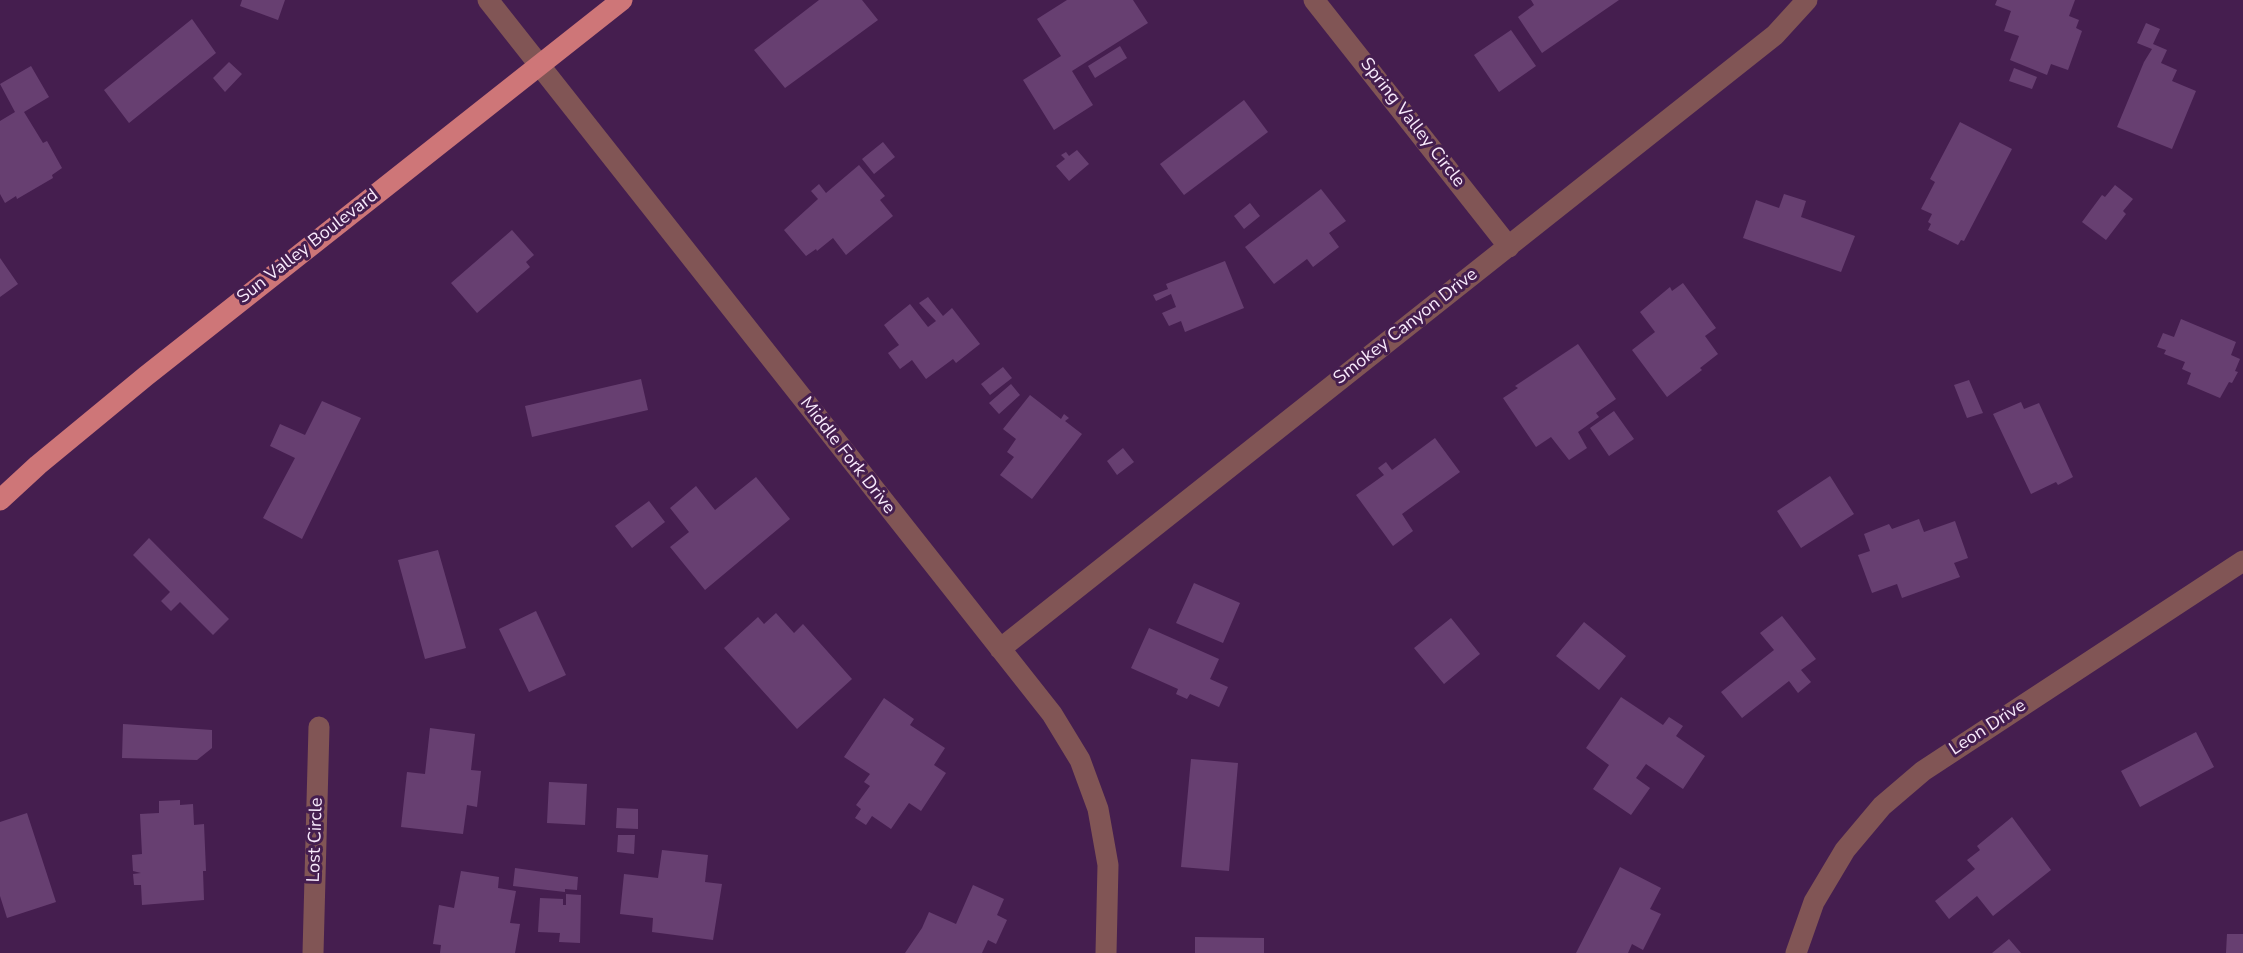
<!DOCTYPE html>
<html>
<head>
<meta charset="utf-8">
<style>
	body { margin:0 }
	canvas { display:block; background:#451e4f }
</style>
</head>
<body>
<canvas width="2243" height="953"></canvas>
<script>
const ctx = document.querySelector('canvas').getContext('2d');
ctx.lineJoin = 'round';
function fillPath(path, color) { ctx.fillStyle = color; ctx.fill(path, 'evenodd'); }
const poly = rows => new Path2D(rows.map(r => 'M' + r).join(''));
function trace(path, color, width, dash) { ctx.strokeStyle = color; ctx.lineWidth = width; ctx.lineCap = dash ? 'butt' : 'round'; ctx.setLineDash(dash || []); ctx.stroke(path); }
function drawText(font, color, halo, rows, align = 'center') {
  ctx.font = font + ' "Nunito Sans",sans-serif'; ctx.lineWidth = 6; ctx.setLineDash([]); ctx.textBaseline = 'middle'; ctx.strokeStyle = halo; ctx.fillStyle = color; for (const [text, x, y, turn = 0] of rows) {
    ctx.save(); ctx.translate(x, y); ctx.rotate((+turn || 0) * Math.PI / 180); ctx.textAlign = isNaN(turn) ? turn : align; if (halo) ctx.strokeText(text, 0, 0); ctx.fillText(text, 0, 0); ctx.restore();
  }
}
fillPath(poly([
	[242,0,285,0,278,20,240,6],
	[819,0,862,0,878,20,785,88,754,50],
	[1067,0,1133,0,1148,23,1072,71,1093,105,1054,130,1023,80,1061,56,1037,19],
	[1531,0,1619,0,1542,53,1518,17,1534,5],
	[1997,0,2075,0,2069,16,2079,20,2076,28,2082,31,2068,70,2051,64,2047,75,2010,60,2019,36,2004,31,2011,11,1995,5],
	[192,19,216,53,129,123,104,90],
	[2146,23,2160,29,2153,44,2167,50,2161,63,2177,70,2172,81,2196,91,2172,149,2117,127,2144,62,2152,49,2137,43],
	[1511,30,1536,66,1499,92,1474,55],
	[1120,46,1127,58,1095,78,1088,66],
	[229,62,242,74,225,92,213,78],
	[31,66,49,97,24,112,43,143,47,141,62,168,52,175,53,178,17,199,16,196,5,203,0,194,0,121,15,112,0,84],
	[2014,68,2037,77,2032,89,2009,81],
	[1244,100,1268,132,1184,195,1160,164],
	[1960,122,2012,149,1964,241,1961,240,1958,245,1928,230,1931,224,1928,222,1932,214,1921,209,1935,182,1930,179],
	[883,142,895,157,874,174,862,159],
	[1077,150,1089,164,1069,181,1056,166,1065,159,1061,155,1066,152,1069,156],
	[859,165,885,196,880,200,893,216,846,255,833,238,817,251,816,249,806,256,784,230,818,199,811,191,819,184,826,193],
	[2115,185,2133,199,2123,211,2126,214,2106,240,2082,222,2102,195,2105,197],
	[1321,189,1346,221,1329,233,1339,247,1313,267,1307,259,1274,284,1245,247],
	[1784,194,1806,201,1801,217,1855,236,1841,272,1743,238,1756,200,1779,208],
	[1250,203,1260,216,1244,229,1234,216],
	[512,230,534,255,526,262,530,267,477,313,451,283],
	[0,258,18,284,0,297],
	[1225,261,1244,308,1185,332,1181,321,1169,326,1162,313,1176,307,1171,294,1156,301,1153,295,1168,289,1166,284],
	[1683,283,1716,328,1705,336,1718,354,1700,368,1702,370,1667,397,1632,350,1655,332,1640,312,1670,287,1672,291],
	[928,297,943,316,952,308,980,344,956,363,953,359,926,379,912,360,900,369,888,353,899,345,884,325,910,304,928,327,936,321,919,303],
	[2181,319,2236,342,2231,355,2240,359,2235,371,2238,372,2232,383,2229,382,2220,398,2187,384,2191,373,2182,369,2185,362,2164,354,2166,350,2157,347,2163,333,2174,337],
	[1578,344,1616,399,1596,413,1599,417,1578,432,1587,448,1569,460,1551,437,1536,447,1503,398,1518,388,1515,386],
	[1003,367,1012,378,990,395,981,384],
	[641,379,648,410,532,437,525,406],
	[1969,380,1983,413,1967,418,1954,385],
	[1011,384,1020,395,999,414,989,403],
	[1030,395,1061,419,1064,414,1069,418,1065,421,1082,434,1032,499,1000,475,1014,457,1007,452,1016,439,1003,429],
	[322,401,361,418,302,539,263,518,295,458,270,446,280,424,305,435],
	[2021,402,2024,409,2039,403,2073,477,2058,485,2056,482,2031,494,1993,414],
	[1614,411,1634,439,1609,456,1590,428],
	[1435,438,1460,472,1402,514,1413,531,1393,546,1356,495,1384,475,1378,468,1386,462,1392,470],
	[1123,448,1134,462,1117,475,1107,461],
	[1830,476,1854,514,1801,548,1777,511],
	[756,477,790,519,705,590,670,547,689,532,670,508,696,486,715,510],
	[649,501,665,522,632,548,615,526],
	[1919,519,1924,532,1955,521,1968,558,1954,563,1960,577,1902,598,1897,584,1872,593,1858,555,1870,551,1864,534,1889,524,1892,529],
	[149,538,229,619,213,635,180,602,171,611,161,601,170,592,133,555],
	[438,550,466,648,425,659,398,560],
	[1194,583,1240,603,1223,643,1176,623],
	[536,611,566,675,529,692,499,629],
	[776,613,794,633,803,624,852,679,797,729,724,648,758,617,764,624],
	[1782,616,1816,659,1801,670,1811,682,1798,693,1789,681,1742,718,1721,692,1774,650,1760,633],
	[1451,618,1480,654,1444,684,1414,648],
	[1584,622,1626,656,1599,690,1556,656],
	[1149,628,1219,659,1210,679,1228,687,1219,707,1190,694,1187,699,1176,694,1178,689,1131,668],
	[1621,697,1663,725,1669,717,1683,726,1676,736,1705,756,1683,789,1646,764,1636,778,1650,788,1631,815,1593,789,1609,765,1586,748],
	[884,698,914,719,910,725,945,748,934,765,946,773,921,811,909,803,891,829,872,816,866,825,855,818,861,809,856,805,870,786,864,782,870,774,844,757],
	[123,724,212,730,212,748,197,760,122,758],
	[430,728,475,734,471,770,481,771,477,807,467,805,463,834,401,827,407,772,425,774],
	[2196,732,2214,767,2140,807,2121,771],
	[1191,759,1238,763,1229,871,1181,867],
	[549,782,587,784,585,825,547,823],
	[180,800,180,805,193,804,194,825,204,824,206,871,203,871,204,900,142,905,141,885,134,885,133,874,141,873,133,871,132,855,142,854,140,814,159,813,159,801],
	[617,808,638,809,638,829,616,828],
	[27,813,56,902,7,918,0,896,0,822],
	[2012,817,2051,870,1993,916,1977,896,1949,919,1935,901,1975,869,1967,860,1980,850,1977,846],
	[618,835,635,835,634,854,617,852],
	[662,850,708,855,705,882,722,884,713,940,652,932,653,918,620,914,624,874,658,878],
	[1620,867,1661,888,1650,909,1661,914,1643,950,1632,944,1628,953,1576,953],
	[515,868,578,877,577,890,565,889,565,892,513,886],
	[461,871,499,877,498,888,516,891,510,923,520,924,515,953,440,953,441,945,433,944,439,905,454,908],
	[973,885,1004,899,997,915,1007,920,996,944,988,940,982,953,905,953,922,928,929,912,956,924],
	[566,894,581,895,580,943,559,942,560,933,538,932,540,898,563,899,563,905,566,905],
	[2227,934,2243,934,2243,953,2226,953],
	[1195,937,1264,938,1264,953,1195,953],
	[2009,939,2021,953,1992,953]
]), '#673f71');
trace(poly([
	[488,0,1052,714,1080,760,1098,809,1108,865,1106,953],
	[1314,0,1509,247],
	[1000,649,1775,35,1807,0],
	[313,953,319,727],
	[1796,953,1814,902,1845,850,1882,806,1923,771,2243,561]
]), '#815555', 21);
trace(poly([
	[0,500,38,465,146,376,622,0]
]), '#ce7678', 21);
drawText('18px', '#f8eafc', '#451e4f', [
	["Spring Valley Circle",1412,123,52],
	["Sun Valley Boulevard",308,247,-38],
	["Smokey Canyon Drive",1406,327,-38],
	["Middle Fork Drive",847,456,52],
	["Leon Drive",1988,728,-33],
	["Lost Circle",316,840,-88]
]);
</script>
</body>
</html>
